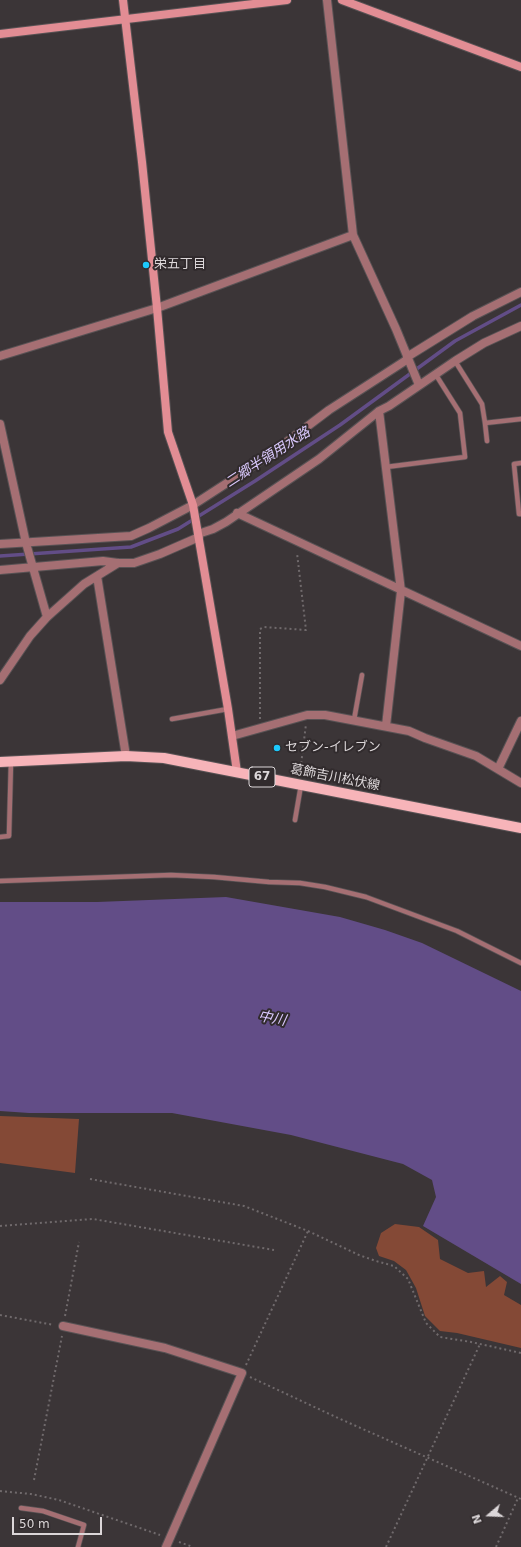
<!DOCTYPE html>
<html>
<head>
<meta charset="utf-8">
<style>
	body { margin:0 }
	#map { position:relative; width:521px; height:1547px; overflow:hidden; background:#3b3537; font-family:"DejaVu Sans",sans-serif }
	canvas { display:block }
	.north { position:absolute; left:469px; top:1495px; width:40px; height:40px; -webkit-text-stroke:3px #312b2d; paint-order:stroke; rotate:251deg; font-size:11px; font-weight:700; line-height:16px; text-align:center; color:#dcd7d9 }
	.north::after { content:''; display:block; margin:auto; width:14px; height:18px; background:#dcd7d9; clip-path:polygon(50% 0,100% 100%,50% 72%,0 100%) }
	.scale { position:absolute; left:12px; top:1517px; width:90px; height:18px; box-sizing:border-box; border:2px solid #dcd7d9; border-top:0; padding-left:5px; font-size:12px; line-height:14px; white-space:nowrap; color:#dcd7d9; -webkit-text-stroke:3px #312b2d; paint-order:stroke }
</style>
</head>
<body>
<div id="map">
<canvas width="521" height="1547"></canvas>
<div class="north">N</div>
<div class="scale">50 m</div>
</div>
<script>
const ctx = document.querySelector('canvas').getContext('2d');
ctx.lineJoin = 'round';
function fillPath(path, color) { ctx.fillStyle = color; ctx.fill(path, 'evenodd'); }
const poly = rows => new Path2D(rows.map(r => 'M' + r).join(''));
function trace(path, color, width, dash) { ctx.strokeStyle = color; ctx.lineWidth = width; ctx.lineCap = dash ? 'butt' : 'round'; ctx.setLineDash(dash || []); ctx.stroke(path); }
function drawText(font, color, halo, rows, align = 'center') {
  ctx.font = font + ' "DejaVu Sans","Noto Sans JP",sans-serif'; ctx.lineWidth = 4; ctx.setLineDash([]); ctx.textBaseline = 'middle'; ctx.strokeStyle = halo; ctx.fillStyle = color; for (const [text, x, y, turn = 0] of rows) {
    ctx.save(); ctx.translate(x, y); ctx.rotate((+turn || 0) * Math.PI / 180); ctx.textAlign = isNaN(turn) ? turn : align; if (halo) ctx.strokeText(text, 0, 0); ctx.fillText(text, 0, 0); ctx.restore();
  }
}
fillPath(poly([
	[0,1116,79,1119,75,1173,0,1163],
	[395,1224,419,1227,438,1240,440,1259,468,1273,484,1271,486,1287,500,1276,507,1282,504,1295,521,1305,521,1348,457,1333,440,1331,425,1316,416,1288,406,1270,394,1261,379,1256,376,1248,381,1233]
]), '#844936');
fillPath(poly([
	[226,897,340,917,385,930,422,943,521,991,521,1284,423,1226,436,1197,432,1180,403,1164,291,1135,172,1113,29,1113,0,1111,0,902,97,902]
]), '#624d87');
trace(poly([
	[0,556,131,547,178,529,255,481,340,425,455,341,521,305]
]), '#624d87', 3.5);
const lane = poly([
	[455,361,482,404,485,423,521,419],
	[485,423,487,441],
	[521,463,514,464,519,514,521,514],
	[386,467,465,457,460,413,436,375],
	[172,719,228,709],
	[354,720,362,675],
	[295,820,301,785],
	[0,837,9,836,11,761],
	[0,881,171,875,214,877,269,882,300,883,325,887,366,897,457,931,521,963],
	[21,1508,43,1511,84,1525,78,1547]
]);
const street = poly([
	[327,0,353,235],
	[0,356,157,308,353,235,396,329,419,385],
	[407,357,473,316,521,292],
	[379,411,401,591,386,726],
	[0,424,26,543,47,617],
	[237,513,521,646],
	[198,534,213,529,226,522,319,459,379,411,389,406,455,361,484,343,521,326],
	[0,544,131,536,149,528,193,505,250,468,280,447,329,410,408,359],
	[0,570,103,561,118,563,134,563,160,554,199,537],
	[97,576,126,756],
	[0,680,30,636,47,617,84,584,118,563],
	[232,736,307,715,325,715,409,731,425,738,476,756,521,783],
	[498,769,521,721],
	[63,1326,165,1348,242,1373,166,1547]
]);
const secondary = poly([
	[123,0,142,162,157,308,168,432,193,505,198,534,228,709,237,772],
	[342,0,521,67],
	[0,34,287,0]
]);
const primary = poly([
	[0,762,126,756,164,758,521,828]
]);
trace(lane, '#585254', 6);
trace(street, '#585254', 10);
trace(secondary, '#585254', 10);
trace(primary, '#585254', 12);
trace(poly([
	[260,719,260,629,264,627,306,630,297,553],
	[300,773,306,724],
	[90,1179,244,1206,308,1231,359,1255,376,1261,394,1266,408,1279,426,1323,440,1337,471,1342,521,1353],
	[0,1226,93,1219,274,1250],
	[0,1315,54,1325],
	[65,1316,79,1242],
	[246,1365,308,1231],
	[250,1377,338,1418,521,1499],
	[34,1480,62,1336],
	[0,1491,31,1494,59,1500,160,1535],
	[179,1542,193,1547],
	[386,1547,480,1344],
	[496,1547,518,1498]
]), '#706a6c', 2, [2, 3]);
trace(lane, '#a56f73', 4.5);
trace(street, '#a56f73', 8);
trace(secondary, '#e28d94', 8);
trace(primary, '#f7b4b9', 10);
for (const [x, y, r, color] of [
	[146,265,4,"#1cc9fc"],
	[277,748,4,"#1cc9fc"]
]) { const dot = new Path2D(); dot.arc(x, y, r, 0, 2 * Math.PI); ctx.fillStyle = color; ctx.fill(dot); trace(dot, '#312b2d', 1.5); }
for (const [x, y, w] of [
	[262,777,26]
]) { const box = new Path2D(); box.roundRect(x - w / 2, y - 10, w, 20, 3); ctx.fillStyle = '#312b2d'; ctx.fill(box); trace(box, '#dcd7d9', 1); }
drawText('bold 12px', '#dcd7d9', null, [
	["67",262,777]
]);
drawText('13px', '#dcd7d9', '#312b2d', [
	["栄五丁目",154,265],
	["セブン-イレブン",285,748]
], 'left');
drawText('13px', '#dcd7d9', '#312b2d', [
	["葛飾吉川松伏線",335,778,11]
]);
drawText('italic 14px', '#dac9fe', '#312b2d', [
	["二郷半領用水路",268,458,-33],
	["中川",272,1019,11]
]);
</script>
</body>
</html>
